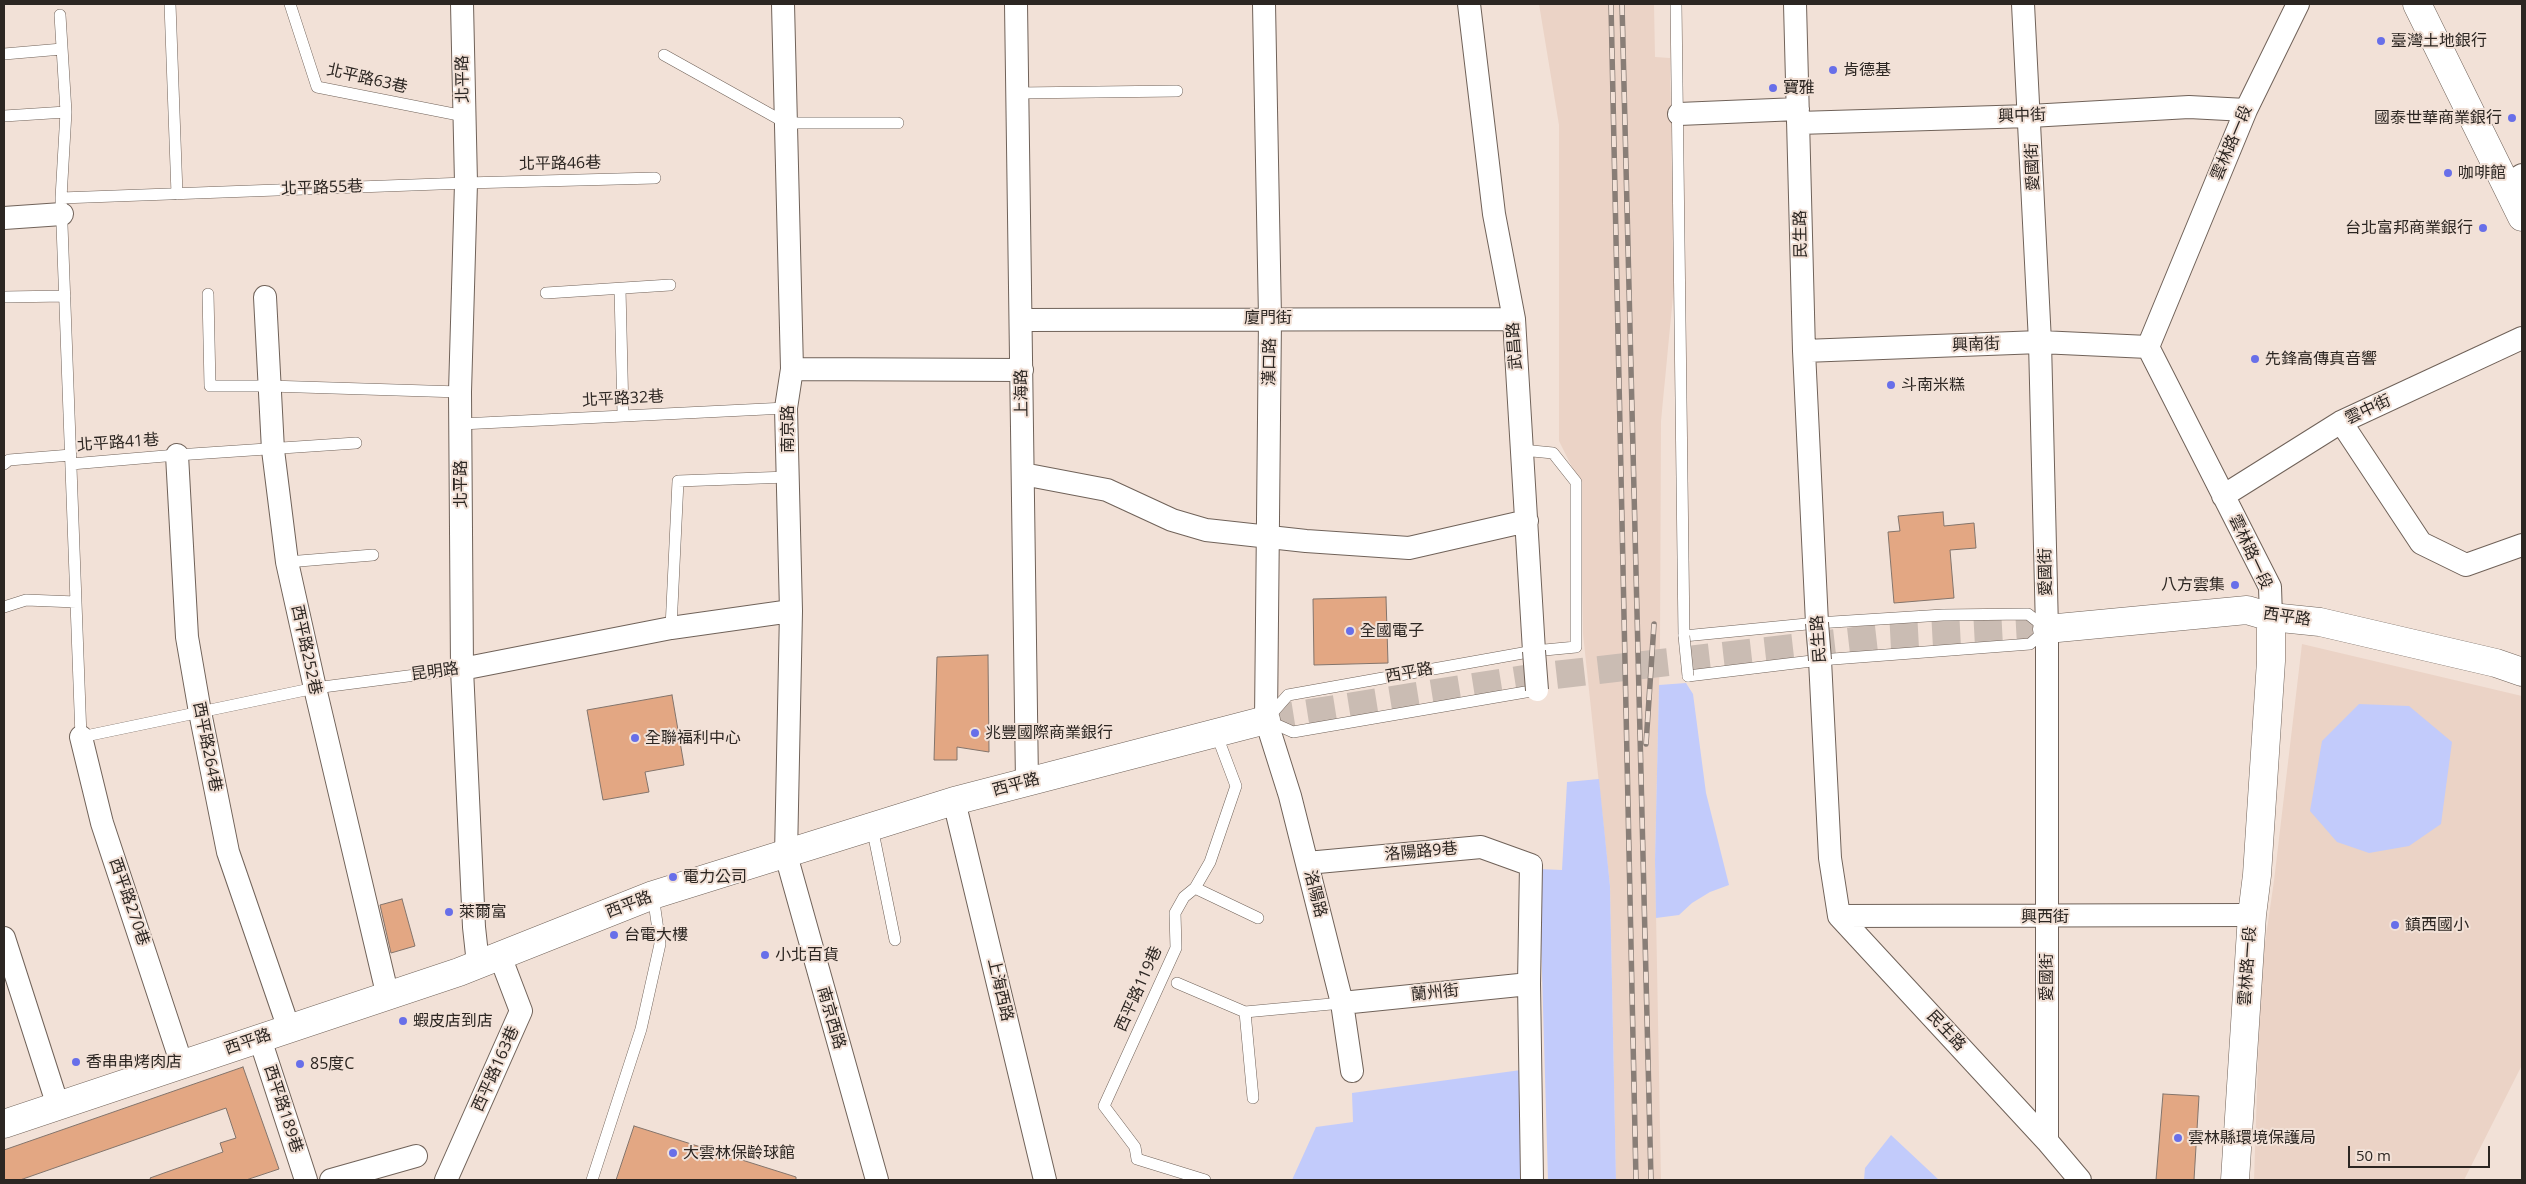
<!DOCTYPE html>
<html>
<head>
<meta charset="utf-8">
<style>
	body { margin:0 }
	#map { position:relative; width:2526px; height:1184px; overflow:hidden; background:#f2e1d7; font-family:"Open Sans",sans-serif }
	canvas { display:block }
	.frame { position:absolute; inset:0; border:5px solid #2c2622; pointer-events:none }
	.scale { position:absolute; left:2348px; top:1146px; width:142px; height:22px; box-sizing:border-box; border:2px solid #2c2622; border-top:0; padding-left:6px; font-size:15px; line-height:18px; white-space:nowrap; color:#2c2622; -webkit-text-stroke:4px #f2e1d7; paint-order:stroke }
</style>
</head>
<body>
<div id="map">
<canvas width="2526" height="1184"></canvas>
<div class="frame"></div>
<div class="scale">50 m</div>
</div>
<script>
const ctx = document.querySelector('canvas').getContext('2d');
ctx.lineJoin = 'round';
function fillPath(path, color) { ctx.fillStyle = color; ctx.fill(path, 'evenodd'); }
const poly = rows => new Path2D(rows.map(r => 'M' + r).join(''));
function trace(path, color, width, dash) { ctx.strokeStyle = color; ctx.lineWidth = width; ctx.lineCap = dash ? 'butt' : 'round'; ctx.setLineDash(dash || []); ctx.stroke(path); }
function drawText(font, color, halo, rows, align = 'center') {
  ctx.font = font + ' "Open Sans","Noto Sans TC",sans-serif'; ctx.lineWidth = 4; ctx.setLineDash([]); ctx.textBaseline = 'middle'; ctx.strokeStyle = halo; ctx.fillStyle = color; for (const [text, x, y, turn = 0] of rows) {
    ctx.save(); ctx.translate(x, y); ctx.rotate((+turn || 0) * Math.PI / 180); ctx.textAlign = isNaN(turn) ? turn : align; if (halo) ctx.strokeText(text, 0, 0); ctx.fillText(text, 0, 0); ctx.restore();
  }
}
fillPath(poly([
	[1539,4,1654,4,1655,57,1670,58,1674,286,1661,421,1660,645,1655,860,1661,1180,1616,1180,1610,886,1583,634,1580,483,1559,441,1559,125],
	[2302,644,2522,696,2522,1065,2464,1180,2254,1180,2261,970,2274,881]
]), '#ebd3c6');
fillPath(poly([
	[1686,683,1693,694,1706,793,1729,885,1710,892,1692,903,1679,915,1656,918,1655,860,1659,685],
	[2359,704,2409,706,2452,742,2441,824,2409,846,2369,853,2337,842,2310,811,2322,741],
	[1599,779,1610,886,1616,1180,1548,1180,1539,869,1562,870,1567,782],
	[1521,1070,1522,1180,1292,1180,1316,1127,1353,1122,1352,1093],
	[1891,1135,1939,1180,1864,1180,1865,1168]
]), '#c2cbfb');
const building = poly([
	[1943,512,1944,526,1974,523,1976,548,1950,550,1954,598,1894,603,1888,532,1900,531,1898,516,1943,512],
	[1386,597,1388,663,1314,665,1313,599,1386,597],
	[988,655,989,752,957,747,957,760,934,760,937,657,988,655],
	[672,695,684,765,645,772,649,792,603,800,587,710,672,695],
	[402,899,415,946,391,953,380,905,402,899],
	[243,1067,279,1169,246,1180,151,1180,150,1178,223,1152,220,1143,236,1138,226,1108,20,1180,4,1180,4,1150,243,1067],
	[2163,1094,2199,1096,2194,1180,2156,1180,2163,1094],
	[634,1126,796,1177,796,1180,616,1180,634,1126]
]);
fillPath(building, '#e3a783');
trace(building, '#83746b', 1);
trace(poly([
	[1266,720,1537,677,1880,638,2047,629]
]), '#cabcb3', 28, [28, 14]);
const service = poly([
	[170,4,177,194],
	[290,4,317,87,464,116],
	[1676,4,1684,636,1817,623,1943,615,2028,614,2047,629,2030,644,1820,660,1688,676],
	[60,15,66,112],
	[4,54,62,49],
	[664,55,786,123,898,123],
	[1018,93,1177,91],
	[4,116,66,112,61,198,81,737,315,688,462,669],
	[61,198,466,183,655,178],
	[620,289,623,414],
	[546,293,670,285],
	[208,294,210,386,269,386,460,392],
	[4,297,65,296],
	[461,424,786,408],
	[1522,450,1553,453,1576,482,1576,647,1534,651,1288,695,1266,720,1293,732,1537,690],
	[4,464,9,460,71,455],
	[71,464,177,455,356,443],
	[287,562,373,555],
	[4,607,26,600,76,602],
	[671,628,678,481,788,477],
	[872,827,895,940],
	[1195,888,1258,918],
	[1177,983,1245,1012,1342,1003],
	[1245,1012,1253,1098],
	[592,1180,641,1029,660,944,653,895],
	[1205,1180,1137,1159,1135,1147,1104,1106,1176,948,1175,913,1184,897,1195,888,1210,862,1236,786,1216,733]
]);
const minor = poly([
	[462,4,466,183,460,392,462,669,474,927,478,964],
	[783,4,792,369,786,408,791,611,786,855,877,1180],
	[1016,4,1027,782],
	[1264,4,1270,318,1266,720,1290,796,1342,1003,1352,1071],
	[1469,4,1494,214,1514,319,1534,651],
	[1795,4,1804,351,1817,623],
	[2023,4,2040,342,2047,629,2047,1141],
	[1679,114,1798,109],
	[1798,123,2030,116,2189,107,2246,110],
	[2506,185,2522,175],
	[4,218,62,214],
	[265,297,273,450,287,562,315,688,388,997],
	[1021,320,1514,319],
	[1804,351,2040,342,2148,347],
	[792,369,1022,370],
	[2341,422,2421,543,2466,565,2522,545],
	[177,455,187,637,200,712,228,852,289,1029],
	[1023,474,1107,490,1172,520,1206,530,1306,541,1409,548,1527,521],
	[2223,496,2341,422,2522,338],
	[2271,617,2270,587,2148,347,2246,110,2298,4],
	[1820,660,1830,858,1839,916,2047,1141,2080,1180],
	[462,669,671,628,791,611],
	[81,737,102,823,182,1065],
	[954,801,1045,1180],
	[1307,863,1481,847,1531,865,1529,984,1532,1180],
	[1839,916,2252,915],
	[4,938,58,1106],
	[1342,1003,1529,984],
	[260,1039,306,1180],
	[331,1180,416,1156],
	[446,1180,521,1011,500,956]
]);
const tertiary = poly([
	[2417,4,2522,217],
	[2271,617,2320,622,2496,663,2522,672]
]);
const primary = poly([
	[2047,629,2247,610,2271,617,2271,661,2257,875,2252,915,2235,1180],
	[4,1124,459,972,653,895,954,801,1266,720]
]);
trace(service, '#706259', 12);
trace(minor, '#706259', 24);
trace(tertiary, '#706259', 29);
trace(primary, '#706259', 29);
trace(service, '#fff', 11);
trace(minor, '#fff', 22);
trace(tertiary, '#fff', 28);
trace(primary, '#fff', 28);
const rail = poly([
	[1611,4,1636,1180],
	[1622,4,1651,1180],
	[1646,744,1654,624]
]);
trace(rail, '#897e77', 5.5);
trace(rail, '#f2e1d7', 4, [11]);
const serviceBridge = poly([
	[1684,636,1688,676]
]);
const minorBridge = poly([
	[1817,623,1820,660],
	[1534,651,1537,690]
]);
trace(serviceBridge, '#706259', 12, []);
trace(minorBridge, '#706259', 24, []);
trace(serviceBridge, '#fff', 11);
trace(minorBridge, '#fff', 22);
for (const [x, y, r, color] of [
	[2381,41,5,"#686fe9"],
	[1833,70,5,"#686fe9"],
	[1773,88,5,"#686fe9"],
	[2512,118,5,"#686fe9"],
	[2448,173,5,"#686fe9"],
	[2483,228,5,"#686fe9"],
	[2255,359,5,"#686fe9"],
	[1891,385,5,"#686fe9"],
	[2235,585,5,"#686fe9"],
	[1350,631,5,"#686fe9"],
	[975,733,5,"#686fe9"],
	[635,738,5,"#686fe9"],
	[673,877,5,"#686fe9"],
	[449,912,5,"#686fe9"],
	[2395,925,5,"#686fe9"],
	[614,935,5,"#686fe9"],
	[765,955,5,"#686fe9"],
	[403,1021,5,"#686fe9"],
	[76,1062,5,"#686fe9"],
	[300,1064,5,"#686fe9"],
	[2178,1138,5,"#686fe9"],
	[673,1153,5,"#686fe9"]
]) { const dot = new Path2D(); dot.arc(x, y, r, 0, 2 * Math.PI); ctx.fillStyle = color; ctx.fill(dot); trace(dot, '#f2e1d7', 2); }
drawText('16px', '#2c2622', '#f2e1d7', [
	["臺灣土地銀行",2391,41],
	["肯德基",1843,70],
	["寶雅",1783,88],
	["國泰世華商業銀行",2502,118,"right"],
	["咖啡館",2458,173],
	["台北富邦商業銀行",2473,228,"right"],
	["先鋒高傳真音響",2265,359],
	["斗南米糕",1901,385],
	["八方雲集",2225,585,"right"],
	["全國電子",1360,631],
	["兆豐國際商業銀行",985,733],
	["全聯福利中心",645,738],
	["電力公司",683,877],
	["萊爾富",459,912],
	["鎮西國小",2405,925],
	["台電大樓",624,935],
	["小北百貨",775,955],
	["蝦皮店到店",413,1021],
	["香串串烤肉店",86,1062],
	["85度C",310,1064],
	["雲林縣環境保護局",2188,1138],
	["大雲林保齡球館",683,1153]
], 'left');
drawText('16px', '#2c2622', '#f2e1d7', [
	["北平路63巷",367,79,13],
	["北平路",463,79,-91],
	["興中街",2022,116,-2],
	["雲林路一段",2232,143,-67],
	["北平路46巷",560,164,-1],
	["愛國街",2033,167,-92],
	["北平路55巷",322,188,-2],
	["民生路",1801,234,-91],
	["廈門街",1268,318],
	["興南街",1976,345,-2],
	["武昌路",1515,346,-94],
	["漢口路",1270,362,-89],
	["上海路",1022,393,-91],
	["北平路32巷",623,399,-3],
	["雲中街",2368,410,-25],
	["南京路",788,429,-90],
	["北平路41巷",118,443,-4],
	["北平路",461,484,-90],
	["雲林路一段",2250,552,65],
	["愛國街",2046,572,-91],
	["西平路",2287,617,8],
	["民生路",1819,639,-94],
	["西平路252巷",306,650,78],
	["昆明路",435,672,-8],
	["西平路",1409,673,-10],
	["西平路264巷",207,747,79],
	["西平路",1016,785,-15],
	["洛陽路9巷",1421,852,-5],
	["洛陽路",1315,894,76],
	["西平路270巷",129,902,71],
	["西平路",629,905,-21],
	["興西街",2045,917],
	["雲林路一段",2248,966,-86],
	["愛國街",2047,977,-90],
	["西平路119巷",1139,989,-66],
	["上海西路",1000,990,77],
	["蘭州街",1435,993,-6],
	["南京西路",831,1018,74],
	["民生路",1946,1031,47],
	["西平路",248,1042,-19],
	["西平路163巷",496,1069,-66],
	["西平路189巷",283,1109,72]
]);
</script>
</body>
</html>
